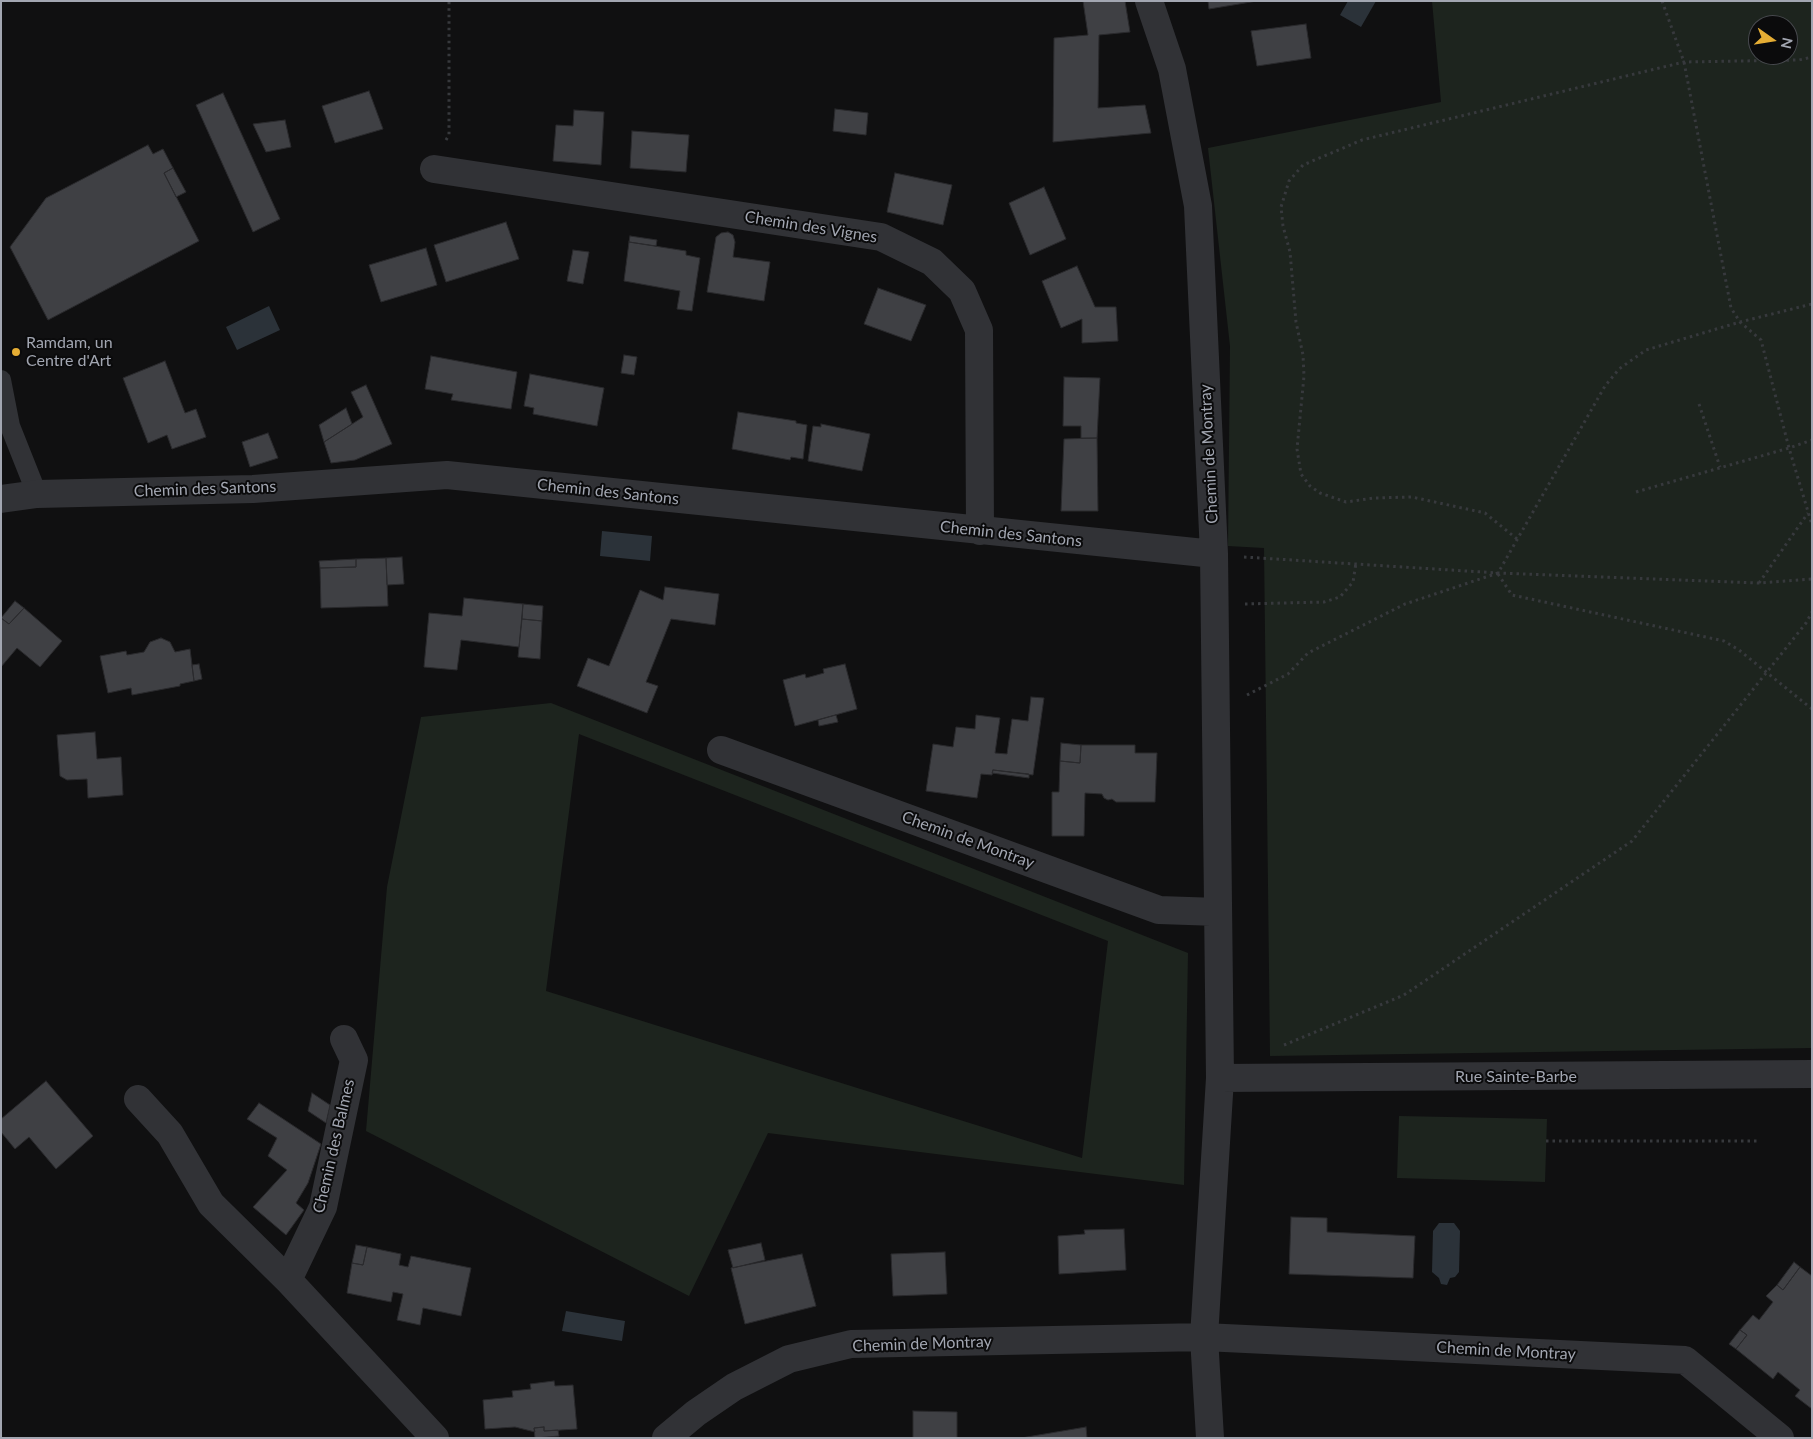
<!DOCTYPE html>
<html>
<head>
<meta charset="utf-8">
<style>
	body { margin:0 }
	#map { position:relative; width:1813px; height:1439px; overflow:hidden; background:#101011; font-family:Lato,sans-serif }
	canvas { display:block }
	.frame { position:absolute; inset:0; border:2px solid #a2a6b1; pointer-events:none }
	.north { position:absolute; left:1748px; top:15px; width:50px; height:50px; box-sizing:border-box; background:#0b0b0c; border:1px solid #47494e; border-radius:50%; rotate:103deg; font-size:14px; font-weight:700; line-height:20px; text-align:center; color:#a2a6b1 }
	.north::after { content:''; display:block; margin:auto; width:18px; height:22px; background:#e5ad34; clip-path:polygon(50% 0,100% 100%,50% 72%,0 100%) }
</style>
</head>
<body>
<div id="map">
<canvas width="1813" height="1439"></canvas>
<div class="frame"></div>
<div class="north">N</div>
</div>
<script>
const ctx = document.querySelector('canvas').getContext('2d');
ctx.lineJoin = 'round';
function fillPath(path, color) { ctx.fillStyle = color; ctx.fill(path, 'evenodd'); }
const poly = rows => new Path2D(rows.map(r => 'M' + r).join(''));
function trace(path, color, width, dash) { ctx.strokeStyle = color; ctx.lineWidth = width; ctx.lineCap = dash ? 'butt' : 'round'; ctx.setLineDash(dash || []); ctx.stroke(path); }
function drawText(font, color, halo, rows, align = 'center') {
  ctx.font = font + ' Lato,sans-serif'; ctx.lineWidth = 4; ctx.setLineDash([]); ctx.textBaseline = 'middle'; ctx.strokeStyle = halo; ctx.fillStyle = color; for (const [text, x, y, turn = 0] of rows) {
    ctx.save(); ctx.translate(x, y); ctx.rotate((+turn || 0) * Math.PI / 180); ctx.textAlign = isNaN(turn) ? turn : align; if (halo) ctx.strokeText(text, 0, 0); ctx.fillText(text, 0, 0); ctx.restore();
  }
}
fillPath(poly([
	[1432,1,1812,1,1812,1048,1270,1056,1264,548,1228,546,1230,346,1208,148,1441,102],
	[1758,25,1788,25,1788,55,1758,55],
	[551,703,1188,953,1184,1185,768,1133,689,1296,366,1131,387,887,421,717],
	[579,734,1108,941,1082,1158,546,991],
	[1399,1116,1547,1119,1545,1182,1397,1178]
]), '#1d241e');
fillPath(poly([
	[1348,1,1376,1,1361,27,1340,15],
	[269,306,280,330,237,350,226,327],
	[602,531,652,536,650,561,600,556],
	[1439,1223,1454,1223,1460,1231,1459,1272,1455,1277,1450,1278,1447,1285,1441,1284,1439,1278,1432,1272,1433,1231],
	[566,1311,625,1321,622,1341,562,1331]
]), '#2b3239');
const building = poly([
	[1083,1,1125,1,1130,32,1099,35,1098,108,1145,105,1151,133,1053,142,1054,38,1088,35,1083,1],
	[1208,1,1257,1,1209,9,1208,1],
	[1306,24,1311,58,1257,66,1251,31,1306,24],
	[369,91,383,129,335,143,322,106,369,91],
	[223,93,280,219,253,232,196,105,223,93],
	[835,109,868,113,866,135,833,131,835,109],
	[574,110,604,112,601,165,553,161,556,125,573,126,574,110],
	[285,120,291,147,266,152,253,124,285,120],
	[632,131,689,135,686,172,630,168,632,131],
	[148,145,153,154,163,149,173,168,164,173,199,241,48,320,10,247,46,198,148,145],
	[173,168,186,192,176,197,164,173,173,168],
	[895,173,952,185,943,225,887,212,895,173],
	[1044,187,1066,239,1030,255,1009,203,1044,187],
	[506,222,519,259,446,282,434,245,506,222],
	[728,232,733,235,735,242,733,257,770,262,764,301,707,292,716,237,721,233,728,232],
	[630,236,657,240,656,246,629,242,630,236],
	[629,242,686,251,686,255,700,258,692,311,677,309,680,291,624,281,629,242],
	[426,248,437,285,381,302,369,265,426,248],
	[573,250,589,252,583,284,567,281,573,250],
	[1077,266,1095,307,1116,307,1118,341,1082,343,1082,319,1061,328,1042,281,1077,266],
	[878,288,926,305,911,341,864,324,878,288],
	[624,355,637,357,634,375,621,373,624,355],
	[431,356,517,372,511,409,451,400,453,394,425,389,431,356],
	[165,361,185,413,196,409,206,437,172,449,167,435,148,443,123,378,165,361],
	[530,374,604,388,597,426,533,414,534,408,524,406,530,374],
	[1064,377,1100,378,1097,438,1081,438,1081,426,1063,426,1064,377],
	[366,385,392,444,355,460,331,463,324,442,363,417,351,392,366,385],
	[346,408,352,424,324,442,319,425,346,408],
	[738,412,796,421,796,423,807,425,803,459,791,457,790,460,732,449,738,412],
	[821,424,870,434,862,471,808,461,813,426,821,427,821,424],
	[268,433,278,458,250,467,242,442,268,433],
	[1097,438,1098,511,1061,511,1064,439,1097,438],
	[402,557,404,584,387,585,386,558,402,557],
	[386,558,388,606,321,608,320,568,356,567,356,559,386,558],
	[356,559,356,567,320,568,319,561,356,559],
	[665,587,719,594,715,625,671,619,646,682,658,686,647,713,577,686,588,658,609,666,640,590,663,600,665,587],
	[464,598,523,604,519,647,461,640,457,670,424,667,429,613,462,616,464,598],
	[15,601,24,608,9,624,1,618,15,601],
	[523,604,543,606,542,621,522,619,523,604],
	[24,608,62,641,40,667,17,648,1,667,1,618,9,624,24,608],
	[522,619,542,621,540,659,518,657,522,619],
	[161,638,170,642,175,652,190,649,194,681,180,684,180,686,132,695,131,688,108,693,100,656,126,651,127,655,144,652,150,642,161,638],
	[199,664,202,679,194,681,192,665,199,664],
	[845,664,857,709,795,726,783,680,805,674,806,678,824,673,823,669,845,664],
	[1031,697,1044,698,1033,775,993,770,992,775,981,774,977,798,926,791,933,744,953,747,956,727,975,729,976,715,1000,718,995,753,1007,754,1012,719,1028,721,1031,697],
	[836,715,838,722,819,726,818,720,836,715],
	[95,732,97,759,121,757,123,795,88,798,87,779,67,780,60,776,57,735,95,732],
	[1061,743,1081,745,1080,763,1060,761,1061,743],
	[1081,745,1135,745,1135,753,1157,753,1155,802,1116,802,1112,799,1108,800,1104,798,1102,794,1085,793,1084,836,1052,836,1052,792,1059,792,1060,761,1080,763,1081,745],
	[993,770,1029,774,1029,778,992,773,993,770],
	[46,1081,93,1136,56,1169,29,1137,15,1149,1,1132,1,1119,46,1081],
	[312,1093,330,1105,326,1123,308,1111,312,1093],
	[259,1103,321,1144,308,1183,296,1203,304,1210,286,1235,253,1207,287,1170,268,1156,277,1138,247,1119,259,1103],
	[1291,1217,1327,1218,1327,1232,1415,1236,1413,1278,1289,1274,1291,1217],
	[1124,1229,1126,1270,1059,1274,1058,1236,1085,1234,1084,1230,1124,1229],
	[761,1243,765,1260,733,1268,728,1250,761,1243],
	[356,1245,367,1247,363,1265,352,1263,356,1245],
	[367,1247,401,1254,399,1265,408,1267,411,1256,471,1268,461,1316,423,1308,420,1325,397,1320,403,1294,393,1292,391,1302,347,1293,352,1263,363,1265,367,1247],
	[945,1252,947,1294,893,1296,891,1254,945,1252],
	[802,1254,816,1306,745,1324,731,1268,802,1254],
	[1794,1262,1800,1267,1783,1290,1777,1285,1794,1262],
	[1800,1267,1812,1276,1812,1409,1795,1396,1800,1390,1778,1372,1773,1379,1736,1349,1747,1335,1740,1330,1753,1315,1759,1320,1773,1302,1766,1296,1777,1285,1783,1290,1800,1267],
	[1740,1330,1747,1335,1736,1349,1729,1344,1740,1330],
	[554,1381,555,1386,573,1385,577,1429,544,1431,544,1427,534,1428,535,1432,515,1427,485,1429,483,1400,513,1397,512,1391,531,1389,530,1384,554,1381],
	[913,1411,957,1412,957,1438,913,1438,913,1411],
	[544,1427,544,1431,558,1430,559,1436,535,1438,534,1428,544,1427],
	[1086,1427,1087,1438,1021,1438,1086,1427]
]);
fillPath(building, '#3f4044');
trace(building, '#2a2a2d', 1);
trace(poly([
	[1662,1,1684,62,1731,308,1740,322,1761,340,1789,448,1812,440],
	[446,140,449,135,449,1],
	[1699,404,1720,467],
	[1636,492,1789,448,1812,525],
	[1517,539,1485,513,1412,497,1374,498,1346,502,1320,493,1310,486,1301,474,1297,449,1304,376,1303,355,1296,322,1290,252,1283,226,1281,207,1289,181,1303,165,1362,140,1684,62,1799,60,1812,57],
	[1244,557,1498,573,1759,583,1812,579],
	[1498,574,1512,595,1724,641,1739,650,1812,709],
	[1759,583,1808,513],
	[1245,604,1324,602,1340,597,1353,582,1356,563],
	[1247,695,1288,674,1308,653,1405,604,1498,573,1605,386,1619,369,1646,350,1740,322,1812,304],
	[1284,1045,1404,995,1632,841,1806,623,1812,612],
	[1546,1141,1757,1141]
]), '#37393d', 3, [2.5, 4]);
trace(poly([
	[1,380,10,426,37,494]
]), '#313236', 20);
trace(poly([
	[1149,1,1172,69,1198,206,1214,554,1220,1078,1204,1337,1210,1438],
	[434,169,881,237,932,262,962,291,979,330,980,531],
	[1,499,37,494,253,489,447,475,1214,554],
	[721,750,1159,910,1218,912],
	[1220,1078,1812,1074],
	[138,1099,170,1134,211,1204,288,1280,435,1438],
	[288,1280,323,1207,354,1060,344,1039],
	[666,1438,696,1413,734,1387,789,1359,851,1344,1204,1337,1685,1360,1780,1438]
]), '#313236', 28);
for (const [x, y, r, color] of [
	[16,352,5,"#e5ad34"]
]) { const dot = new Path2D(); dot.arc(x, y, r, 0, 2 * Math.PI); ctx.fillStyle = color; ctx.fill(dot); trace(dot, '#0b0b0c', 2); }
drawText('16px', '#a2a6b1', '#0b0b0c', [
	["Chemin des Vignes",811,227,9],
	["Chemin de Montray",1209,454,-93],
	["Chemin des Santons",205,489,-2],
	["Chemin des Santons",608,492,6],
	["Chemin des Santons",1011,534,6],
	["Chemin de Montray",968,840,20],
	["Rue Sainte-Barbe",1516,1077],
	["Chemin des Balmes",334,1146,-77],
	["Chemin de Montray",922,1344,-2],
	["Chemin de Montray",1506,1351,3]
]);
drawText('16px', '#a2a6b1', '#0b0b0c', [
	["Ramdam, un",26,343],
	["Centre d'Art",26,361]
], 'left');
</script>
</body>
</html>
